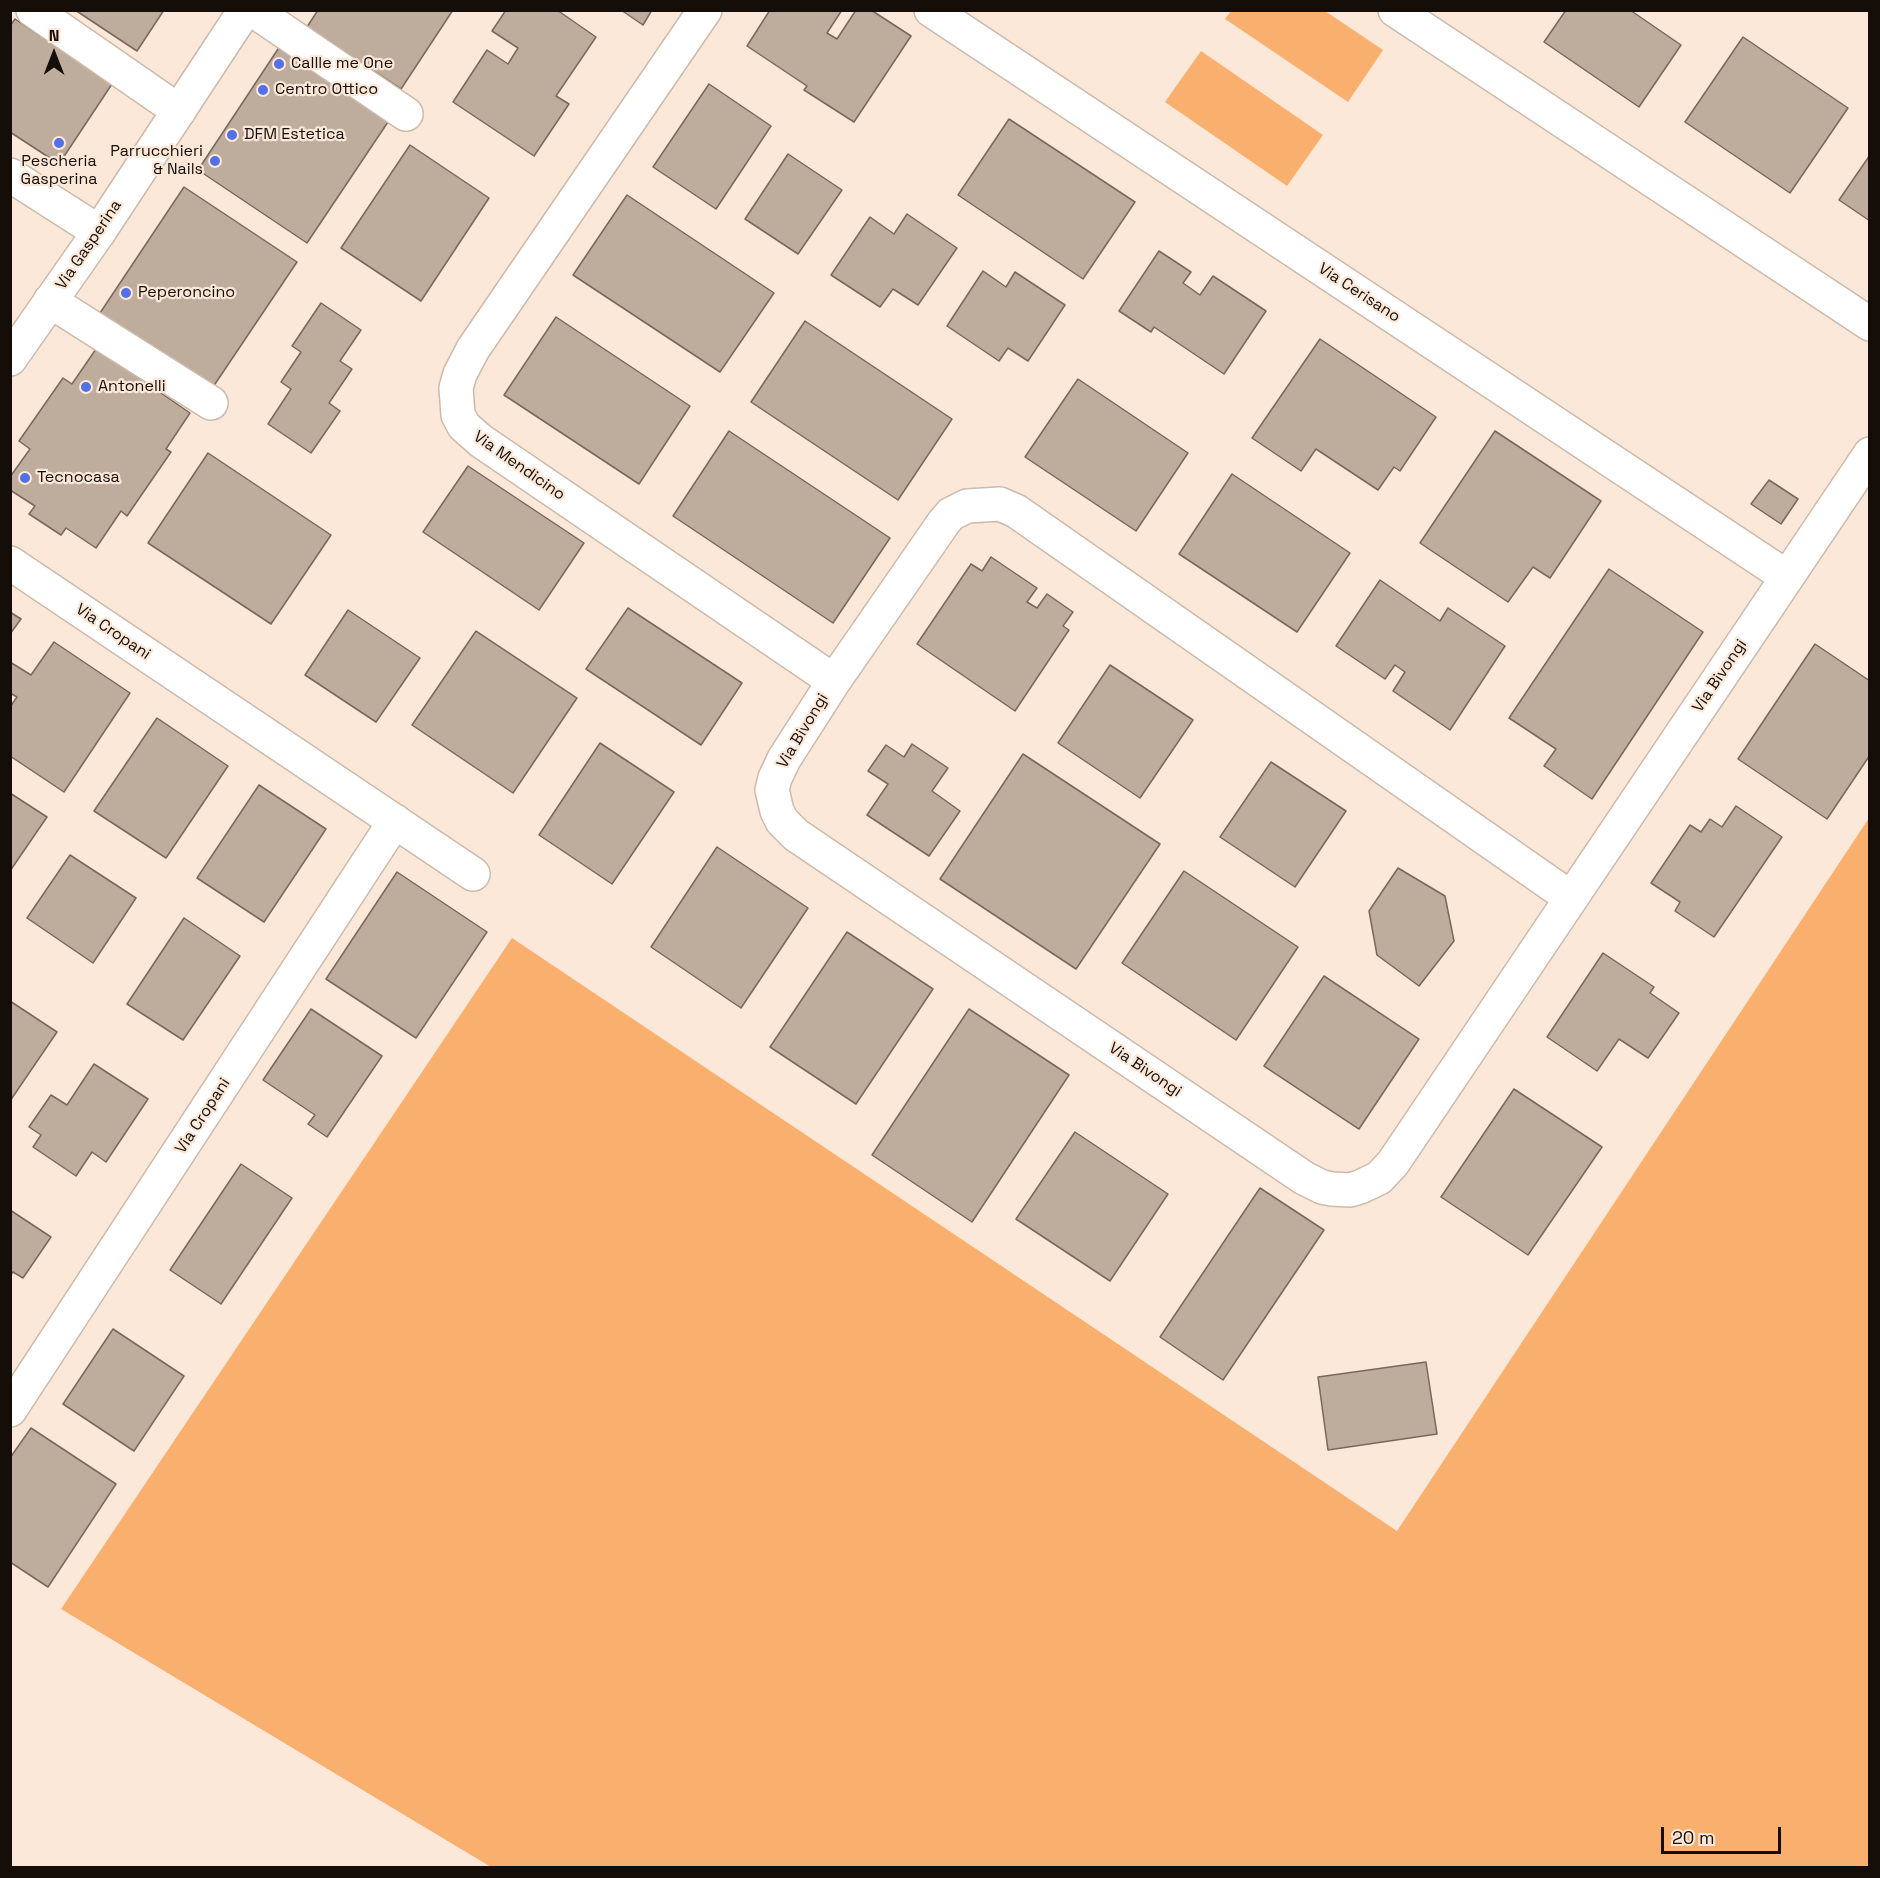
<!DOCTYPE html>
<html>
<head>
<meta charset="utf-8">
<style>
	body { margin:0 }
	#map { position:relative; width:1880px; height:1878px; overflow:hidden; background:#fbe8d8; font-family:"Space Grotesk",sans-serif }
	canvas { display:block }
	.frame { position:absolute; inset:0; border:12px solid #140d08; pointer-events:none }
	.north { position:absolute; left:24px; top:24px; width:60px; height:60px; -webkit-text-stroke:4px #fbe8d8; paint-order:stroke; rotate:0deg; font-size:16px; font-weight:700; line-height:24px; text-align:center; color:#140d08 }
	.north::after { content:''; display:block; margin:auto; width:21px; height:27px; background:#140d08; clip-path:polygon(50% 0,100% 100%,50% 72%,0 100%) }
	.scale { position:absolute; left:1661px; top:1827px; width:120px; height:27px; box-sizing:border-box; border:3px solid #140d08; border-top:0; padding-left:8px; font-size:18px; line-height:21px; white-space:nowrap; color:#140d08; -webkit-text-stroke:4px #fbe8d8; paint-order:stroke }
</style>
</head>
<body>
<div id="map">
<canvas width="1880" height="1878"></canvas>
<div class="frame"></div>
<div class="north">N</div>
<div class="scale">20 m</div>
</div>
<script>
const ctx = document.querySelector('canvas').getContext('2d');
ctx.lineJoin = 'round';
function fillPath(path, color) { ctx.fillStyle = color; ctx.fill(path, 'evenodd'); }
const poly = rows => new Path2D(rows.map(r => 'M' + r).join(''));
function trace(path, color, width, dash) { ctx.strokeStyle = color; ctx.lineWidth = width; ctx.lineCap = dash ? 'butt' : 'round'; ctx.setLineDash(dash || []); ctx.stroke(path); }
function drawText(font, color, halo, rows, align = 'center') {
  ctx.font = font + ' "Space Grotesk",sans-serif'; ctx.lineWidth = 4.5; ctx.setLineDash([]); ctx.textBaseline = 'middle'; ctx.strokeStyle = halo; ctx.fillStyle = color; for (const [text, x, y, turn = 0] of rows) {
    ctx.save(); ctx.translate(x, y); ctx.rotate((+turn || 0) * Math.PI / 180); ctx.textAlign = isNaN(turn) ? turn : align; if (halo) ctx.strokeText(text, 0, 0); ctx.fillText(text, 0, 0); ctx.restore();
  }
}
fillPath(poly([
	[1231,11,1325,11,1383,50,1348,102,1225,19],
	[1201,51,1323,135,1287,186,1165,102],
	[1869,818,1869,1867,491,1867,61,1609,512,938,1397,1531]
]), '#f9b06f');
const building = poly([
	[75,10,164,10,137,51,75,10],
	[318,10,453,10,401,89,307,27,318,10],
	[506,10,557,10,596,37,556,96,569,104,534,156,453,102,487,50,508,64,518,48,492,31,506,10],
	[621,10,652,10,643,25,621,10],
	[770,10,842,10,827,33,837,39,856,10,871,10,911,36,854,122,804,90,807,86,747,46,770,10],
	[1566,10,1630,10,1681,45,1639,107,1544,42,1566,10],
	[15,19,112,84,59,164,10,132,10,26,15,19],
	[1743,37,1848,108,1790,193,1685,122,1743,37],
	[282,43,392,116,307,243,198,170,282,43],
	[709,84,771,126,716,209,653,167,709,84],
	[1009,119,1135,202,1083,279,958,195,1009,119],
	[410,145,489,198,421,301,341,248,410,145],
	[788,154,842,190,798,254,745,219,788,154],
	[1870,155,1870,221,1839,200,1870,155],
	[184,187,297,262,213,387,100,313,184,187],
	[627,195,774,293,720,372,573,275,627,195],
	[907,214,957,248,918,305,893,289,880,307,831,275,870,217,894,234,907,214],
	[1159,251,1191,272,1183,283,1200,295,1213,276,1266,311,1224,374,1154,327,1151,332,1119,311,1159,251],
	[983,271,1006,287,1015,272,1065,305,1028,361,1008,348,999,361,947,326,983,271],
	[321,303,361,330,340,361,352,369,329,403,340,411,311,453,268,424,291,389,281,382,301,352,292,346,321,303],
	[556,317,690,406,639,484,504,395,556,317],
	[805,321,952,419,898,500,751,402,805,321],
	[1320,339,1436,417,1400,471,1394,467,1378,490,1316,449,1301,471,1252,438,1320,339],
	[96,349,129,371,133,364,163,384,158,391,190,413,166,449,171,452,127,516,121,511,96,548,66,528,61,535,29,514,35,506,10,490,10,477,30,449,19,441,63,378,72,384,96,349],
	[1078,379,1188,453,1136,531,1025,457,1078,379],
	[729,431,890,538,833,623,673,516,729,431],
	[1495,431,1601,501,1550,578,1533,567,1508,602,1420,543,1495,431],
	[208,453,331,535,271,624,148,543,208,453],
	[468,466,584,543,539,610,423,532,468,466],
	[1232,474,1350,553,1297,632,1179,554,1232,474],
	[1769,480,1798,499,1781,524,1751,504,1769,480],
	[991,557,1037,588,1027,602,1037,608,1047,594,1073,612,1063,626,1069,630,1015,711,917,644,971,564,982,571,991,557],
	[1609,569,1703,632,1592,799,1544,766,1556,749,1509,718,1609,569],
	[1380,580,1440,621,1448,608,1505,646,1450,730,1393,691,1405,672,1395,665,1385,679,1336,646,1380,580],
	[628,608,742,683,701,745,586,669,628,608],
	[348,610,420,658,376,722,305,675,348,610],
	[10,612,21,619,10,634,10,612],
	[476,631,577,698,513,793,412,725,476,631],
	[54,642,130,693,64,792,10,756,10,707,17,697,10,693,10,662,31,675,54,642],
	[1815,644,1870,681,1870,755,1827,819,1738,759,1815,644],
	[1110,665,1193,720,1140,798,1058,743,1110,665],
	[157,718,228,766,166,858,94,811,157,718],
	[600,743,674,792,612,884,539,835,600,743],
	[912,744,948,768,932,791,960,811,929,856,867,815,888,784,868,771,886,745,904,757,912,744],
	[1023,754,1160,844,1076,969,940,879,1023,754],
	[1271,762,1346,811,1295,887,1220,837,1271,762],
	[259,785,326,829,264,922,197,878,259,785],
	[10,793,47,817,10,871,10,793],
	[1736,806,1782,837,1714,937,1675,911,1680,902,1651,883,1690,825,1701,832,1710,819,1722,827,1736,806],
	[717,847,808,908,741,1008,651,947,717,847],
	[70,855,136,898,93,963,27,918,70,855],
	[1398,868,1445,896,1454,941,1419,986,1377,955,1369,911,1398,868],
	[1184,871,1298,947,1236,1040,1122,963,1184,871],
	[397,872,487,932,416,1038,326,979,397,872],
	[184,918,240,956,183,1040,127,1004,184,918],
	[847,932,933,989,856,1104,770,1047,847,932],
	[1603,953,1654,987,1650,993,1679,1013,1648,1058,1619,1039,1597,1071,1547,1037,1603,953],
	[1324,976,1419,1039,1359,1129,1264,1066,1324,976],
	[10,1001,57,1032,10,1101,10,1001],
	[311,1009,382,1056,327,1137,308,1124,315,1115,263,1080,311,1009],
	[969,1009,1069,1075,972,1222,872,1155,969,1009],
	[94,1064,148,1099,106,1162,92,1152,76,1176,33,1147,41,1135,29,1127,51,1095,67,1105,94,1064],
	[1514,1089,1602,1147,1528,1255,1441,1197,1514,1089],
	[1075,1132,1168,1194,1110,1281,1016,1219,1075,1132],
	[241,1164,292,1198,221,1304,170,1270,241,1164],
	[1260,1188,1324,1230,1223,1380,1160,1337,1260,1188],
	[10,1210,51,1237,23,1278,13,1272,10,1276,10,1210],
	[113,1329,184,1376,134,1451,63,1404,113,1329],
	[1426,1362,1437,1434,1328,1450,1318,1377,1426,1362],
	[31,1428,116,1484,48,1587,10,1562,10,1458,31,1428]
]);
fillPath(building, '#beac9c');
trace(building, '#79685a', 1.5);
const minor = poly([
	[33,10,179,111],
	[253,10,406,114],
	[705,10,473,349,460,374,456,388,458,415,464,426,481,441,834,681],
	[931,10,1787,577],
	[1395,10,1870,324],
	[10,175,99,232],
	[50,301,211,403],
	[10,563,473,874],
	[1571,898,1016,511,1000,504,967,506,951,514,944,522,834,681,784,759,775,778,772,790,777,811,782,821,796,835,1304,1178,1322,1187,1332,1189,1350,1190,1360,1187,1379,1178,1393,1163,1870,454],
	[10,1410,395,821]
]);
const tertiary = poly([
	[10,359,99,232,245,10]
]);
trace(minor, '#cdbaab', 36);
trace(tertiary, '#cdbaab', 36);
trace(minor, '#fff', 33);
trace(tertiary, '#fff', 33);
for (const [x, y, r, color] of [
	[279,64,6,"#5271e6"],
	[263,90,6,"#5271e6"],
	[232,135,6,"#5271e6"],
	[59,143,6,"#5271e6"],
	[215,161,6,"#5271e6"],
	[126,293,6,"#5271e6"],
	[86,387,6,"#5271e6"],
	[25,478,6,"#5271e6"]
]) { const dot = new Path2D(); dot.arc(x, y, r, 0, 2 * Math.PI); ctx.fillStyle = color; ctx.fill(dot); trace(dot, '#fbe8d8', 2); }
drawText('16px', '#140d08', '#fbe8d8', [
	["Callle me One",291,64],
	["Centro Ottico",275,90],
	["DFM Estetica",244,135],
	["Parrucchieri",203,152,"right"],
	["& Nails",203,170,"right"],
	["Pescheria",59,162,"center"],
	["Gasperina",59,180,"center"],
	["Peperoncino",138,293],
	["Antonelli",98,387],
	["Tecnocasa",37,478]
], 'left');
drawText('16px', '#140d08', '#fbe8d8', [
	["Via Gasperina",89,245,-56],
	["Via Cerisano",1359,293,33],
	["Via Mendicino",519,466,35],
	["Via Cropani",113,632,34],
	["Via Bivongi",1720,676,-56],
	["Via Bivongi",803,731,-59],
	["Via Bivongi",1145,1070,34],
	["Via Cropani",203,1116,-57]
]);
</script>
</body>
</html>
